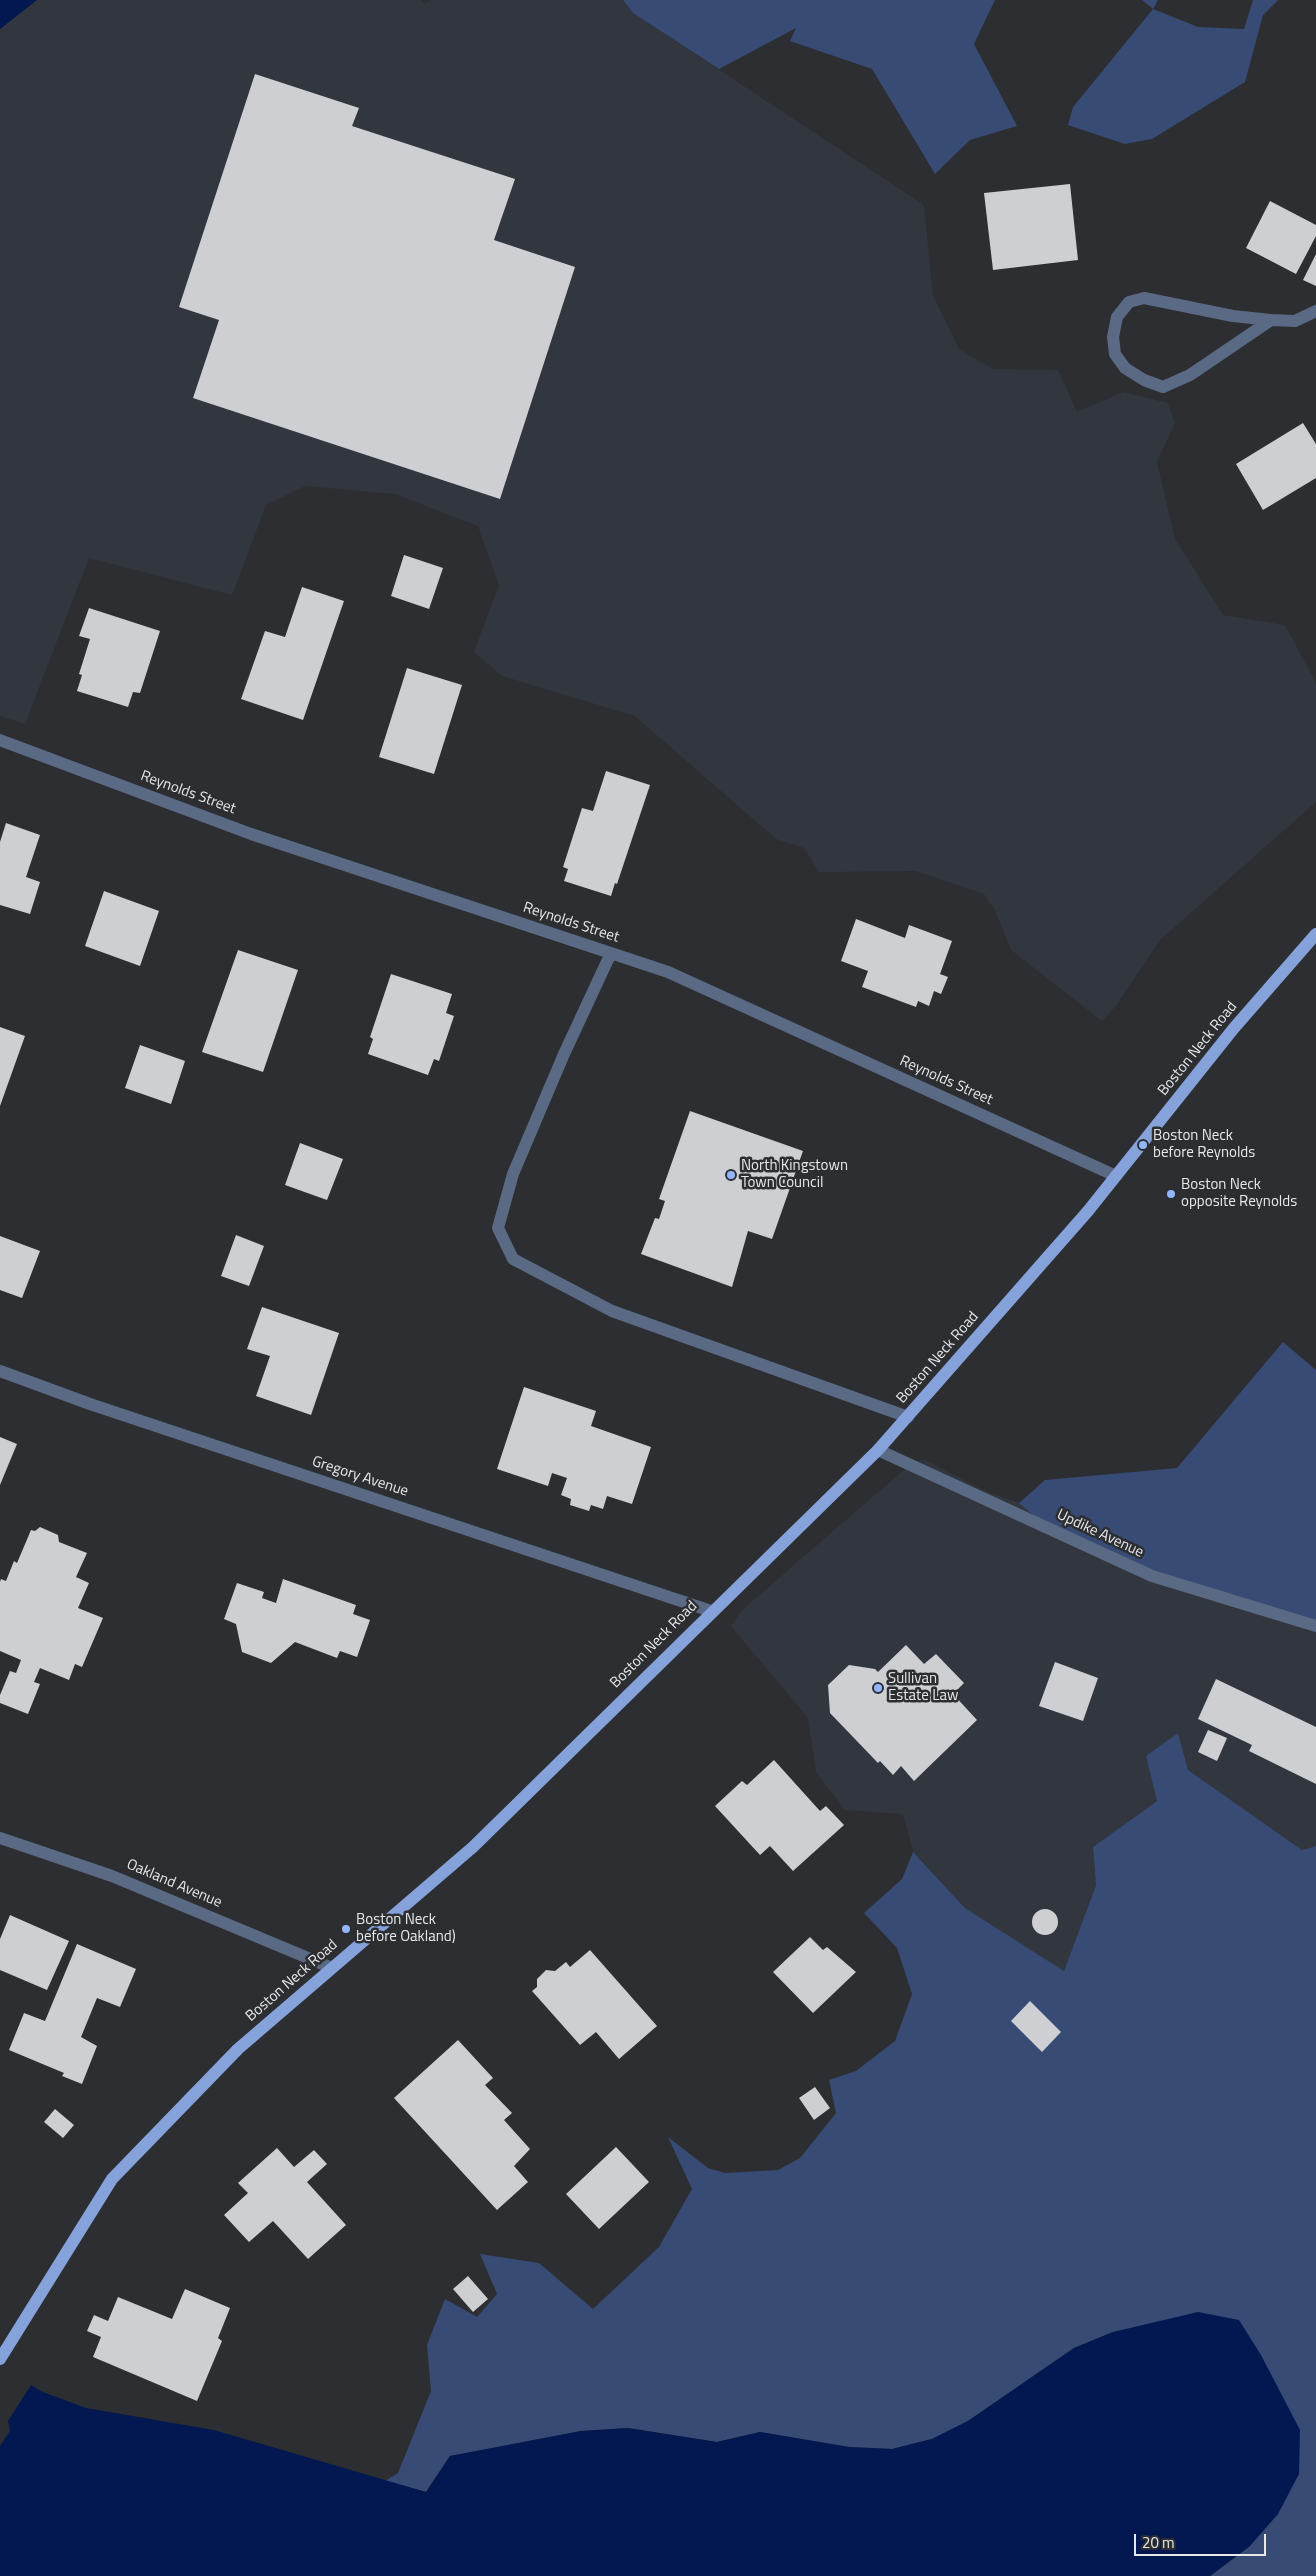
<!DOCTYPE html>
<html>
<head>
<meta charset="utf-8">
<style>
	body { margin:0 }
	#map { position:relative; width:1316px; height:2576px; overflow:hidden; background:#2c2e31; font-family:"Titillium Web",sans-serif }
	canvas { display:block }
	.scale { position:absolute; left:1134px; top:2534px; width:132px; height:22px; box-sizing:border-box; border:2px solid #e7e8ea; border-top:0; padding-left:6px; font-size:15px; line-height:18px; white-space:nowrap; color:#e7e8ea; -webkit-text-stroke:4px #2c2e31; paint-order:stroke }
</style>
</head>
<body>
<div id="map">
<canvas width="1316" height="2576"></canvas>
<div class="scale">20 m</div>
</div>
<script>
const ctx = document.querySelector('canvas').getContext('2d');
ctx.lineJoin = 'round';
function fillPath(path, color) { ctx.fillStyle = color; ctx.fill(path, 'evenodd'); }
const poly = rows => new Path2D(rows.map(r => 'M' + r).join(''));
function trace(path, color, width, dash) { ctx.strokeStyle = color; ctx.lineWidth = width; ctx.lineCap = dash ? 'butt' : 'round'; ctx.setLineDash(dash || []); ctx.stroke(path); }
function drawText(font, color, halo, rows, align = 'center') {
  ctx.font = font + ' "Titillium Web",sans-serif'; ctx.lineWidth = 5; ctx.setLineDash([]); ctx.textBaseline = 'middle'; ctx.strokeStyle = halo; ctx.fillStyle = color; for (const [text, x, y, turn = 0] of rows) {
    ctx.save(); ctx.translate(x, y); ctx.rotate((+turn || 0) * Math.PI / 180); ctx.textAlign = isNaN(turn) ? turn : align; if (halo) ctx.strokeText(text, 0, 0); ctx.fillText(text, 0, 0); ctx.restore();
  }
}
fillPath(poly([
	[37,0,420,0,425,4,430,0,623,0,633,13,924,205,933,296,959,349,993,369,1058,370,1077,412,1123,392,1168,403,1175,423,1157,462,1175,539,1223,615,1285,625,1316,683,1316,802,1160,940,1115,1007,1102,1021,1011,950,994,908,984,894,916,871,819,872,804,848,776,839,635,716,502,676,474,652,499,585,478,526,395,494,305,486,266,505,232,595,89,558,25,724,0,716,0,29],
	[925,1460,985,1491,1019,1503,1040,1521,1316,1629,1316,1846,1302,1850,1188,1770,1178,1734,1146,1756,1157,1801,1093,1847,1096,1884,1064,1971,965,1908,913,1852,903,1814,845,1810,816,1772,808,1718,731,1626,742,1610,913,1462]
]), '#32373f');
fillPath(poly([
	[623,0,995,0,974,44,1017,126,970,140,935,174,872,69,790,41,796,28,719,69,633,13],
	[1142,0,1158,0,1153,9,1198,27,1244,29,1253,0,1278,0,1263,15,1245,82,1152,139,1125,144,1068,125,1073,107,1153,9],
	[1283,1342,1316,1370,1316,1629,1155,1583,1040,1521,1019,1503,1045,1480,1177,1468],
	[1178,1733,1188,1770,1302,1850,1316,1846,1316,2576,1210,2576,1250,2546,1113,2332,1074,2348,968,2421,932,2439,892,2449,849,2447,760,2432,717,2442,628,2428,581,2431,450,2456,426,2492,385,2481,398,2473,431,2391,427,2345,445,2299,477,2317,497,2294,480,2254,539,2263,593,2309,659,2247,692,2189,668,2137,708,2168,725,2173,778,2170,800,2158,836,2113,829,2080,856,2071,895,2041,912,1994,897,1948,864,1913,902,1879,913,1852,965,1908,1064,1971,1096,1885,1093,1847,1157,1801,1146,1756]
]), '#374b74');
fillPath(poly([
	[0,0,37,0,0,29],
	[1198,2312,1239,2320,1261,2355,1300,2430,1299,2474,1278,2514,1250,2546,1210,2576,0,2576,0,2446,10,2431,8,2421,31,2385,43,2392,86,2408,214,2430,426,2492,450,2456,581,2431,628,2428,717,2442,760,2432,849,2447,892,2449,932,2439,968,2421,1074,2348,1113,2332]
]), '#031850');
fillPath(poly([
	[255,74,359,108,352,126,515,179,494,240,575,267,500,499,193,398,219,320,179,307],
	[1070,184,1078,260,993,270,984,193],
	[1270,201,1316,225,1316,236,1296,274,1246,248],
	[1316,254,1316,286,1303,280],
	[1303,423,1316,444,1316,478,1263,510,1236,464],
	[404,555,443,568,429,609,391,596],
	[302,587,344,601,303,720,241,699,265,631,285,637],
	[89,608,160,631,140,693,133,692,128,707,77,691,82,675,79,674,90,639,79,636],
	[407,668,462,685,434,774,379,757],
	[606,771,650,785,617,884,615,883,611,896,564,881,568,869,563,867,582,808,593,811],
	[6,823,40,835,26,877,40,882,30,914,0,905,0,842],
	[104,891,159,911,140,966,85,946],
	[856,919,905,938,909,925,952,941,940,974,948,977,941,994,934,991,929,1006,918,1001,916,1007,862,987,868,971,841,961],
	[238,950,298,970,263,1072,202,1052],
	[391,974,452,994,446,1013,454,1016,439,1061,434,1059,428,1075,368,1054,373,1039,370,1037],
	[0,1027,25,1036,0,1106],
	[140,1045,185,1061,171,1104,125,1088],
	[690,1111,803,1151,772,1239,748,1231,732,1287,641,1254,655,1218,659,1219,665,1201,659,1199],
	[300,1143,343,1159,327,1200,285,1185],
	[236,1235,264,1246,249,1286,221,1276],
	[0,1236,40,1251,22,1298,0,1290],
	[262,1307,339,1333,311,1415,256,1396,270,1356,247,1349],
	[524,1387,596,1411,591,1426,651,1447,632,1504,607,1496,603,1509,591,1505,589,1511,570,1505,571,1499,561,1495,567,1478,552,1473,548,1486,497,1469],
	[0,1437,17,1444,0,1485],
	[40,1527,58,1535,59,1542,87,1553,76,1577,89,1583,78,1608,103,1618,82,1667,75,1664,69,1680,40,1668,34,1682,40,1684,28,1714,0,1703,0,1695,10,1671,16,1673,21,1660,0,1651,0,1582,1,1579,6,1581,14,1561,17,1563,31,1530,35,1531],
	[283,1579,356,1605,353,1614,370,1620,357,1657,340,1651,337,1658,295,1642,271,1663,242,1652,236,1624,224,1619,237,1583,264,1592,262,1598,276,1603],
	[906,1645,924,1664,936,1654,964,1683,953,1694,977,1720,914,1781,901,1766,893,1775,880,1761,878,1763,830,1713,828,1685,849,1665,875,1669,878,1672],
	[1055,1662,1098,1678,1083,1721,1039,1706],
	[1216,1679,1316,1727,1316,1784,1249,1751,1252,1745,1198,1719],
	[1208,1730,1227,1738,1217,1761,1198,1752],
	[774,1760,820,1811,826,1806,844,1825,793,1871,770,1846,760,1855,715,1806,742,1781,747,1785],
	'1032 1922a13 13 0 1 1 26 0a13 13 0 1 1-26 0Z',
	[10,1915,69,1941,47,1990,0,1970,0,1939],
	[810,1937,823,1950,827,1947,856,1972,813,2013,773,1972],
	[77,1944,136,1969,120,2007,97,1998,81,2037,97,2046,82,2084,62,2076,64,2073,9,2050,24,2013,45,2021],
	[590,1950,657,2026,619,2059,596,2032,580,2045,532,1991,537,1987,537,1979,546,1970,555,1971,566,1962,570,1967],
	[1030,2001,1061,2032,1042,2052,1011,2021],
	[458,2040,493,2078,485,2085,512,2113,504,2120,530,2149,514,2166,528,2182,497,2210,394,2098],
	[815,2087,830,2108,814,2120,799,2098],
	[55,2109,74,2125,63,2138,44,2122],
	[616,2147,649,2182,599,2229,566,2194],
	[277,2148,294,2167,314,2150,327,2164,307,2182,346,2225,308,2259,273,2221,249,2242,224,2215,248,2193,238,2183],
	[468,2276,488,2299,473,2312,453,2289],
	[185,2289,230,2308,218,2338,222,2341,197,2401,93,2357,101,2337,87,2331,94,2315,108,2321,118,2297,172,2319]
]), '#cdcfd3');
trace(poly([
	[1271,320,1190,375,1163,387,1144,380,1125,368,1115,354,1113,337,1117,317,1129,302,1144,298,1233,316,1271,320,1295,321,1316,311],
	[0,740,251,834,668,972,1116,1176],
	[611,953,564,1054,513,1174,498,1228,513,1259,612,1311,908,1417],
	[0,1371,90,1404,711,1611],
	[878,1450,1152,1576,1316,1626],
	[0,1838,112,1876,332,1968]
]), '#5a6984', 12);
trace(poly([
	[0,2359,112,2179,238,2049,473,1847,878,1450,1088,1211,1234,1028,1316,934]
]), '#85a2db', 12);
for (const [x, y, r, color] of [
	[1143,1145,5,"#93b7fd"],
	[731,1175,5,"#93b7fd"],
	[1171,1194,5,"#93b7fd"],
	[878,1688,5,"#93b7fd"],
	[346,1929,5,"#93b7fd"]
]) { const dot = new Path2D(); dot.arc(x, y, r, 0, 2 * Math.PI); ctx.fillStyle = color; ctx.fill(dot); trace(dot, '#2c2e31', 2); }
drawText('15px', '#e7e8ea', '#2c2e31', [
	["Reynolds Street",188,793,20],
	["Reynolds Street",571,923,18],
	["Boston Neck Road",1198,1049,-51],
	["Reynolds Street",946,1081,24],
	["Boston Neck Road",938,1358,-49],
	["Gregory Avenue",360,1477,18],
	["Updike Avenue",1100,1534,25],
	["Boston Neck Road",654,1645,-45],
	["Oakland Avenue",174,1884,23],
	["Boston Neck Road",292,1981,-41]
]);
drawText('15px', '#e7e8ea', '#2c2e31', [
	["Boston Neck",1153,1136],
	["before Reynolds",1153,1153],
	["North Kingstown",741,1166],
	["Town Council",741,1183],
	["Boston Neck",1181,1185],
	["opposite Reynolds",1181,1202],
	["Sullivan",888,1679],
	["Estate Law",888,1696],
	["Boston Neck",356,1920],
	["before Oakland)",356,1937]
], 'left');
</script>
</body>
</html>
